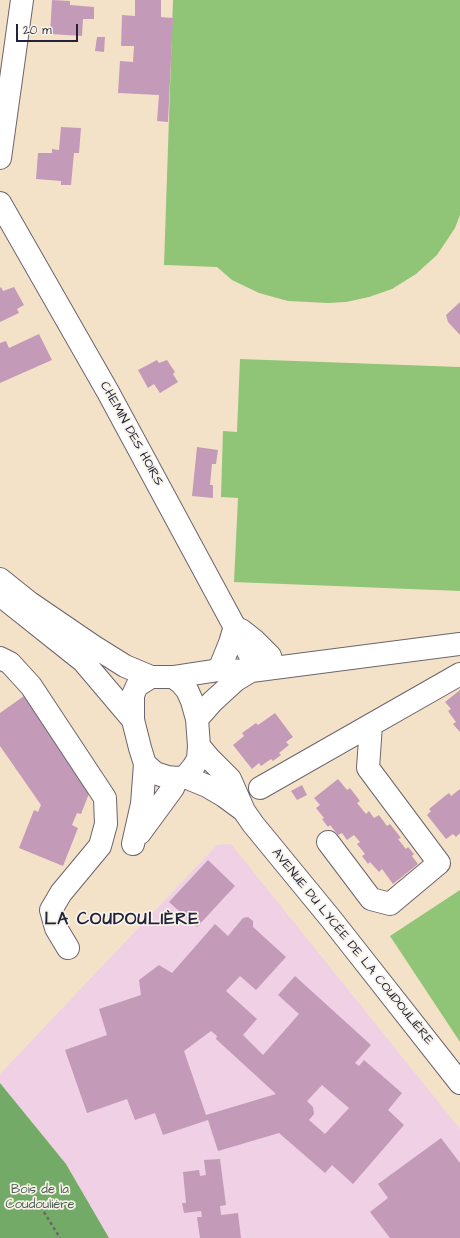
<!DOCTYPE html>
<html>
<head>
<meta charset="utf-8">
<style>
	body { margin:0 }
	#map { position:relative; width:460px; height:1238px; overflow:hidden; background:#f4e2c8; font-family:"Architects Daughter",sans-serif }
	canvas { display:block }
	.scale { position:absolute; left:16px; top:24px; width:62px; height:18px; box-sizing:border-box; border:2px solid #22223b; border-top:0; padding-left:5px; font-size:12px; line-height:14px; white-space:nowrap; color:#22223b; -webkit-text-stroke:3px #f7f3e8; paint-order:stroke }
</style>
</head>
<body>
<div id="map">
<canvas width="460" height="1238"></canvas>
<div class="scale">20 m</div>
</div>
<script>
const ctx = document.querySelector('canvas').getContext('2d');
ctx.lineJoin = 'round';
function fillPath(path, color) { ctx.fillStyle = color; ctx.fill(path, 'evenodd'); }
const poly = rows => new Path2D(rows.map(r => 'M' + r).join(''));
function trace(path, color, width, dash) { ctx.strokeStyle = color; ctx.lineWidth = width; ctx.lineCap = dash ? 'butt' : 'round'; ctx.setLineDash(dash || []); ctx.stroke(path); }
function drawText(font, color, halo, rows, align = 'center') {
  ctx.font = font + ' "Architects Daughter",sans-serif'; ctx.lineWidth = 3.5; ctx.setLineDash([]); ctx.textBaseline = 'middle'; ctx.strokeStyle = halo; ctx.fillStyle = color; for (const [text, x, y, turn = 0] of rows) {
    ctx.save(); ctx.translate(x, y); ctx.rotate((+turn || 0) * Math.PI / 180); ctx.textAlign = isNaN(turn) ? turn : align; if (halo) ctx.strokeText(text, 0, 0); ctx.fillText(text, 0, 0); ctx.restore();
  }
}
fillPath(poly([
	[231,844,460,1129,460,1238,109,1238,66,1164,0,1083,0,1074,217,845]
]), '#f0d0e4');
fillPath(poly([
	[173,0,460,0,460,215,455,228,437,255,416,274,392,289,369,297,346,302,328,303,288,301,259,293,232,280,217,267,164,265],
	[240,359,460,367,460,591,234,582,238,498,221,497,223,431,237,432],
	[460,890,460,1042,390,936]
]), '#90c476');
fillPath(poly([
	[0,1083,66,1164,109,1238,0,1238]
]), '#74aa67');
fillPath(poly([
	[52,0,70,1,70,5,94,7,94,19,83,19,82,36,50,34],
	[135,0,161,0,161,17,173,18,168,122,157,121,159,95,118,93,120,61,133,62,134,46,121,46,122,15,135,16],
	[97,37,105,37,104,52,95,51],
	[61,127,81,128,79,153,74,153,71,185,61,185,61,181,36,179,38,153,52,153,52,149,59,150],
	[1,287,3,291,14,287,24,305,17,309,19,313,0,322,0,288],
	[460,302,460,335,448,322,446,315],
	[39,334,52,360,0,383,0,343,6,341,9,348],
	[157,360,159,363,167,360,175,372,173,374,178,382,160,393,154,384,148,388,138,370],
	[197,447,218,450,216,464,212,464,210,485,213,485,213,498,192,496],
	[460,690,460,732,453,724,456,722,448,711,451,709,445,702],
	[24,696,90,791,81,814,77,813,72,825,78,828,63,866,19,848,34,810,38,812,41,805,0,746,0,713],
	[275,713,293,737,286,742,289,745,279,753,281,755,273,761,271,759,261,766,259,763,252,769,233,745,244,736,242,733,256,723,258,725],
	[338,779,347,790,350,788,360,801,357,803,366,814,369,811,374,818,379,815,387,826,390,824,401,838,398,839,406,849,408,847,414,854,412,856,418,864,393,884,382,869,379,872,370,862,368,864,362,856,365,854,357,844,360,842,354,835,347,840,342,833,338,835,330,825,328,827,322,819,324,818,316,808,320,805,314,798],
	[302,785,307,795,297,800,291,791],
	[460,789,460,833,456,837,453,834,446,839,427,815,431,811,429,809,445,796,449,793,451,796],
	[208,860,235,886,197,927,169,902],
	[248,917,253,921,253,927,286,957,256,990,240,976,226,991,257,1019,243,1035,263,1055,299,1014,278,995,295,976,371,1045,355,1063,359,1066,364,1060,402,1093,388,1110,404,1125,353,1184,332,1165,325,1173,279,1133,218,1151,208,1120,163,1135,155,1113,135,1120,127,1099,87,1113,65,1050,107,1035,99,1009,141,995,139,980,159,965,172,973,215,924,228,936,243,918],
	[211,1031,217,1036,216,1039,276,1094,206,1115,184,1051],
	[322,1085,349,1108,325,1134,309,1120,314,1114,313,1107,307,1101],
	[441,1138,460,1163,460,1238,390,1238,370,1212,388,1198,378,1184],
	[220,1159,226,1205,220,1206,221,1215,238,1213,241,1238,200,1238,197,1217,202,1217,201,1211,184,1213,182,1203,186,1203,183,1172,199,1170,200,1176,206,1175,204,1160]
]), '#c49ab9');
const minor = poly([
	[0,158,22,0],
	[0,203,108,392,258,670],
	[0,579,30,603,93,646,125,666,151,677],
	[0,595,83,661,133,720],
	[241,630,255,641,270,656,273,668],
	[0,658,10,663,31,686,105,798,106,824,100,846,61,893,51,910,56,928,68,948],
	[219,670,230,643,235,626],
	[151,677,173,677,181,683,187,690,192,701,197,719,199,746,198,759,194,766,185,777,177,778,167,777,155,773,145,764,140,748,133,720,133,695,137,686,151,677],
	[173,677,219,670,251,671,460,644],
	[197,719,212,702,236,680,251,671],
	[199,746,209,758,230,779,244,811,253,824,331,919,460,1083],
	[185,777,207,786,224,796,243,810],
	[260,788,460,674],
	[140,833,173,788,177,778],
	[328,842,371,899,390,904,439,863,368,768,371,725],
	[133,844,142,804,145,764]
]);
trace(minor, '#6c656c', 24);
trace(poly([
	[44,1212,60,1238]
]), '#6c656c', 2.5, [3, 3]);
trace(minor, '#fff', 22);
drawText('13px', '#22223b', '#f7f3e8', [
	["CHEMIN DES HOIRS",131,434,61],
	["AVENUE DU LYCÉE DE LA COUDOULIÈRE",352,947,51]
]);
drawText('13px', '#485b50', '#f7f3e8', [
	["Bois de la",40,1190],
	["Coudoulière",40,1205]
]);
ctx.letterSpacing = '1px';
drawText('bold 17px', '#22223b', '#f7f3e8', [
	["LA COUDOULIÈRE",122,920]
]);
ctx.letterSpacing = '0px';
</script>
</body>
</html>
